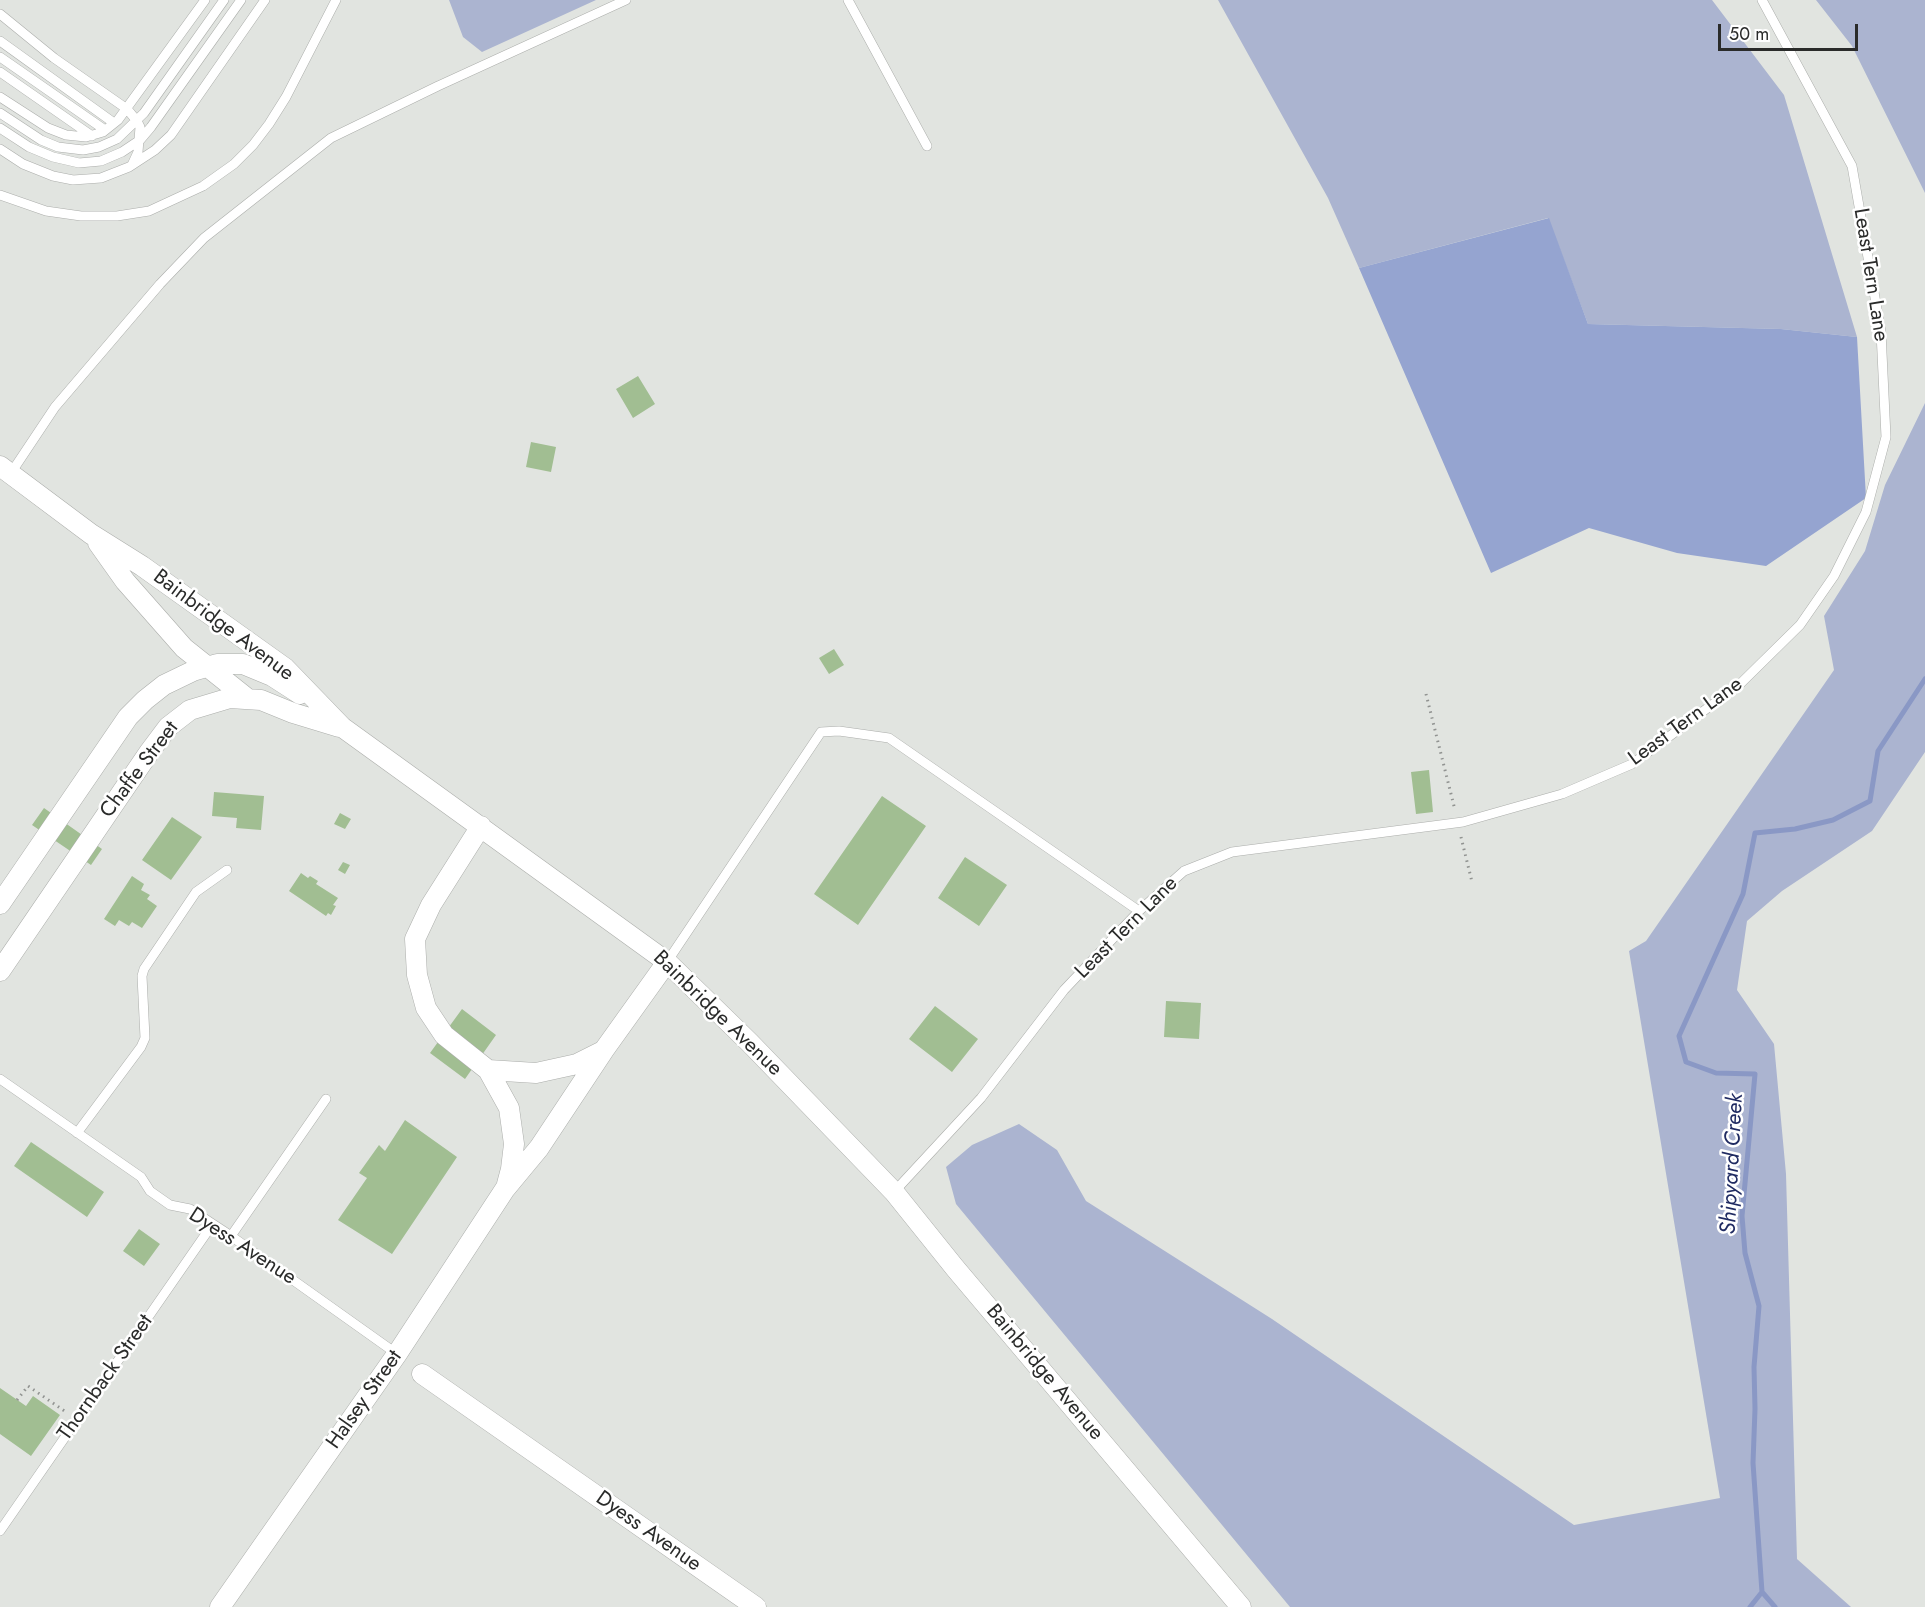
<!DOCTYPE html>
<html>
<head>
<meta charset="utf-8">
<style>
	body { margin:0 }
	#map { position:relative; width:1925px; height:1607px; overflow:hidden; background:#e1e4e0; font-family:Jost,sans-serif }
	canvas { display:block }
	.scale { position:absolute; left:1718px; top:24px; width:140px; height:27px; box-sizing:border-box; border:3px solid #2a2b2a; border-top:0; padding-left:8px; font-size:18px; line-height:21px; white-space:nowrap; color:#2a2b2a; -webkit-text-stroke:4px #fff; paint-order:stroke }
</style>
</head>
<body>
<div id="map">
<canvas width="1925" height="1607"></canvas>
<div class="scale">50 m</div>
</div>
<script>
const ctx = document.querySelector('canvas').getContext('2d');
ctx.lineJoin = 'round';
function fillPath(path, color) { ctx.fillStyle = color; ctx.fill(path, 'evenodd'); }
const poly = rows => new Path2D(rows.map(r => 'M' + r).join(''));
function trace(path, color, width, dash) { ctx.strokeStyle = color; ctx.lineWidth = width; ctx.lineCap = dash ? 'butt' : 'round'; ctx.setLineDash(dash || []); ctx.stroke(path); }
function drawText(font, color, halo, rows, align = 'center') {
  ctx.font = font + ' Jost,sans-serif'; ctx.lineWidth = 5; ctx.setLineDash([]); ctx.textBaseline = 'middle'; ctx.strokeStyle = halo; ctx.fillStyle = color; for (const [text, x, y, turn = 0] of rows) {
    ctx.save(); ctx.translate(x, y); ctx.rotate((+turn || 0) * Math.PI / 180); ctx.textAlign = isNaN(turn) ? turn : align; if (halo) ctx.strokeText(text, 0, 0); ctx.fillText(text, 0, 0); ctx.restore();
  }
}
fillPath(poly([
	[449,0,596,0,482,52,463,37],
	[1218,0,1712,0,1784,95,1857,337,1781,329,1588,324,1548,218,1359,268,1328,198],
	[1816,0,1925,0,1925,193,1852,46],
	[1925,403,1925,752,1872,831,1782,891,1747,921,1737,990,1774,1044,1786,1174,1797,1559,1851,1607,1290,1607,956,1204,946,1167,972,1145,1019,1124,1057,1150,1086,1201,1272,1319,1574,1525,1720,1498,1629,951,1646,941,1834,670,1824,616,1865,551,1885,485]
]), '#abb4d0');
fillPath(poly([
	[1549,218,1588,324,1781,329,1857,337,1866,498,1766,566,1677,553,1589,528,1491,573,1359,268]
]), '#95a4d0');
trace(poly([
	[1762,1592,1775,1607],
	[1750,1607,1762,1592,1753,1463,1755,1409,1754,1367,1759,1306,1745,1253,1742,1216,1755,1074,1716,1073,1686,1062,1679,1036,1743,894,1755,833,1795,829,1833,820,1870,801,1878,751,1925,679]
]), '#8a98c5', 5);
fillPath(poly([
	[638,376,655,404,633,418,616,389],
	[531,442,556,447,551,472,526,467],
	[834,649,844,665,829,674,819,658],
	[1429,770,1433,812,1416,814,1411,772],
	[214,792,264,796,261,830,236,828,237,818,212,816],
	[882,796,926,826,858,925,814,894],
	[44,808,102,849,91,865,32,825],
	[340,813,351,819,345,829,334,824],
	[172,817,202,837,171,880,142,860],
	[965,857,1007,885,979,926,938,898],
	[343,862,350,865,345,874,338,870],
	[301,873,308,878,310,876,318,881,316,884,338,898,333,905,336,906,331,915,328,913,326,916,289,891],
	[132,876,144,884,141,890,150,895,147,899,157,906,142,928,132,922,129,926,119,920,115,926,104,919],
	[1166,1001,1201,1003,1199,1039,1164,1037],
	[935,1006,978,1039,952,1072,909,1039],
	[462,1009,496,1035,465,1079,430,1053],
	[405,1120,457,1157,392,1254,338,1220,367,1178,359,1173,379,1145,385,1151],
	[31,1142,104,1192,87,1217,14,1166],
	[139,1229,160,1244,144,1266,123,1251],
	[0,1388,26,1406,33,1396,60,1415,31,1456,0,1434]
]), '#a1be92');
const service = poly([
	[848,0,927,146],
	[0,14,54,58,127,109,137,121,140,127,138,152,132,165],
	[0,41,114,123],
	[0,57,105,130],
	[0,72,92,136],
	[0,97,48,128,66,135,86,137,103,132,118,120,205,0],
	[0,113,41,140,58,147,83,150,99,147,117,139,144,113,224,0],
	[0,128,29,147,53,157,79,163,101,161,122,152,140,140,151,127,241,0],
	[0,149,23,164,53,176,73,180,101,178,129,167,155,150,171,135,265,0],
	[0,195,46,211,81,216,117,216,149,211,203,186,234,164,253,145,269,124,286,97,336,0],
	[11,473,55,407,160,284,204,238,331,138,438,86,626,0],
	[667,962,821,732,839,731,889,738,1139,911],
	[0,1079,141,1177,150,1191,170,1205,190,1209,231,1236,397,1354],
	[77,1133,141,1047,145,1038,142,976,144,969,196,892,227,870],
	[894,1192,981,1098,1064,990,1139,911,1184,871,1232,852,1463,822,1562,794,1632,764,1740,684,1800,625,1834,576,1866,512,1886,437,1881,332,1852,166,1762,0],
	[231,1236,326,1099],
	[0,1531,212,1225]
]);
const minor = poly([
	[0,466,91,534,142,566,285,668,342,727,667,962,750,1043,894,1192,955,1268,1241,1607],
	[98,543,125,581,184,648,248,699],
	[481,826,431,905,415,939,417,975,426,1008,444,1035,488,1070,509,1108,514,1144,511,1169,507,1184],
	[0,904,128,717,145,700,164,685,193,671,217,664,243,664,272,676,300,694],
	[0,971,150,751,168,727,190,710,230,698,261,700,293,713,339,727],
	[488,1070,536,1073,577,1064,601,1052],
	[422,1374,756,1607],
	[220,1607,397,1354,505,1189,539,1148,604,1050,667,962]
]);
trace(service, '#abadaa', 10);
trace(minor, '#abadaa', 21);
trace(poly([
	[1426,694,1455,810],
	[1461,837,1472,882],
	[17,1400,28,1386,66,1412]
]), '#919391', 3, [1.5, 4.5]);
trace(service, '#fff', 9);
trace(minor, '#fff', 20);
drawText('21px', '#2a2b2a', '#fff', [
	["Least Tern Lane",1870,275,81],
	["Bainbridge Avenue",223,626,37],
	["Least Tern Lane",1686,722,-36],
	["Chaffe Street",140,770,-53],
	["Least Tern Lane",1127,928,-45],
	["Bainbridge Avenue",717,1014,44],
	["Dyess Avenue",242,1247,33],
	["Bainbridge Avenue",1044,1373,50],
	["Thornback Street",106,1378,-55],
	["Halsey Street",365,1400,-55],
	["Dyess Avenue",648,1532,35]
]);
drawText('italic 22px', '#202b62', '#fff', [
	["Shipyard Creek",1733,1164,-87]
]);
</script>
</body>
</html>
